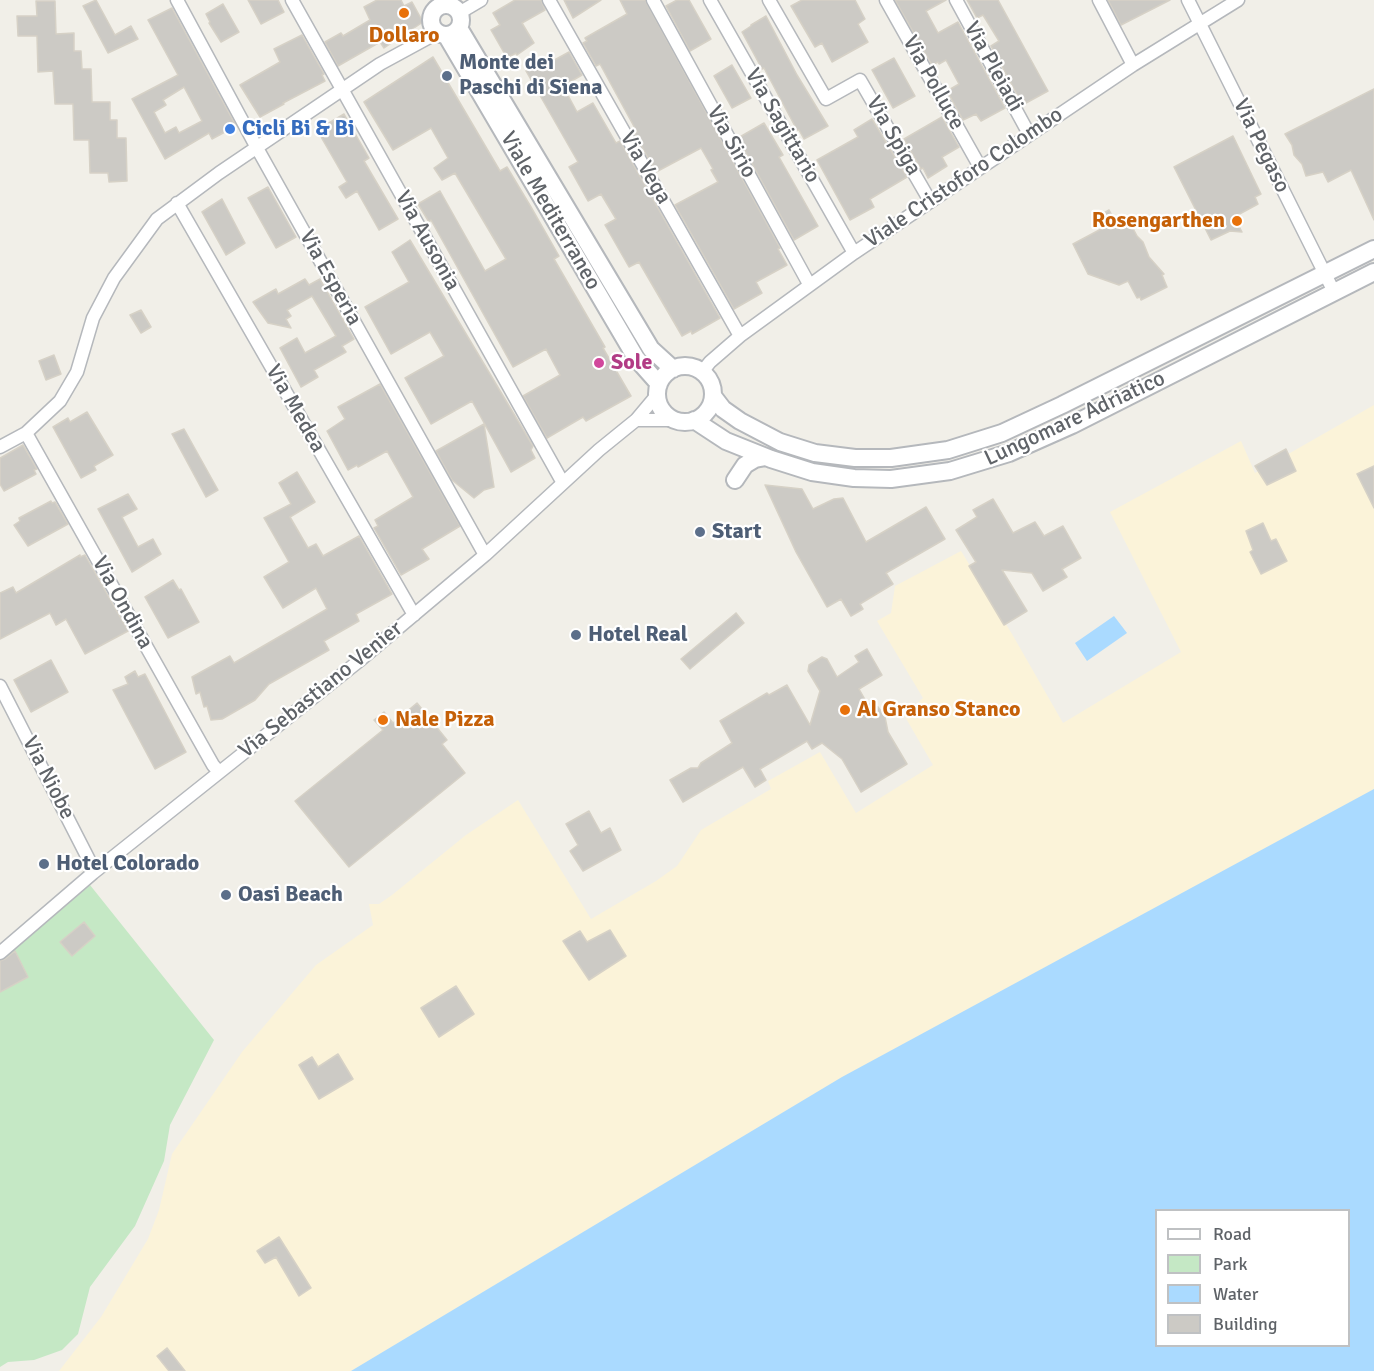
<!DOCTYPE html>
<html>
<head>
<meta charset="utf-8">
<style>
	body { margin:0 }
	#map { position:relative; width:1374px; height:1371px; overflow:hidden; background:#f1efe8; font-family:Signika,sans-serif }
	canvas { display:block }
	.legend { position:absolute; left:1155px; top:1209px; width:195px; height:138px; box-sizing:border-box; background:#fff; border:2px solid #bfc1c3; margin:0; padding:8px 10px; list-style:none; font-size:18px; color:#5f6368 }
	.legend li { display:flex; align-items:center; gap:12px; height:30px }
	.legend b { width:30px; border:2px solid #bfc1c3 }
</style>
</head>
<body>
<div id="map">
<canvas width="1374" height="1371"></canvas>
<ul class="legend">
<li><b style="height:8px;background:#fff"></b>Road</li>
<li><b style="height:16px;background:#c5e8c5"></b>Park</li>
<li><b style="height:16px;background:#aadaff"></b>Water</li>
<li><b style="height:16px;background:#cccac5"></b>Building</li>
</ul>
</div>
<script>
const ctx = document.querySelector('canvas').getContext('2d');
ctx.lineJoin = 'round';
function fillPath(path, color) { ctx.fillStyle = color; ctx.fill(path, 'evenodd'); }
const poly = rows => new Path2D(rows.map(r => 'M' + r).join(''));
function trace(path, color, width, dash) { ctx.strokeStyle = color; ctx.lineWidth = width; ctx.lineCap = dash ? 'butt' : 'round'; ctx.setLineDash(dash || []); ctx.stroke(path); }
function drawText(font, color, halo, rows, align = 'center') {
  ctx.font = font + ' Signika,sans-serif'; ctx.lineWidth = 4.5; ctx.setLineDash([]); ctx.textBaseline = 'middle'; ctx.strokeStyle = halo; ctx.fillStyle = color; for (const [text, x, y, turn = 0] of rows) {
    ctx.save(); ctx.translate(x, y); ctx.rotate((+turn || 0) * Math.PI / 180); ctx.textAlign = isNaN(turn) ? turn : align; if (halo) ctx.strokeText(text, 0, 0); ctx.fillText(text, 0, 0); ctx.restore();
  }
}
fillPath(poly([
	[90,885,214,1040,170,1125,164,1161,135,1226,90,1287,78,1334,62,1350,34,1360,8,1362,0,1367,0,962]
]), '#c5e8c5');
fillPath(poly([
	[1374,405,1374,807,390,1371,59,1371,101,1317,148,1239,159,1210,172,1154,242,1052,316,965,373,925,369,904,379,904,392,895,466,835,518,800,591,919,656,881,677,866,701,830,771,789,768,781,820,752,856,813,933,765,904,715,923,698,877,621,891,613,895,586,961,551,1012,634,1063,723,1181,652,1110,512,1241,441,1255,473]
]), '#fbf3d9');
fillPath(poly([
	[1114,616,1127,633,1087,661,1075,643],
	[1374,789,1374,1371,351,1371,842,1077],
	[1156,1210,1348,1210,1348,1346,1156,1346]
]), '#aadaff');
const building = poly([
	[96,0,115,35,131,26,138,39,108,53,83,6,96,0],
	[248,0,278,0,284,12,261,24,248,0],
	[377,0,401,0,404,6,412,2,423,22,384,48,380,42,338,66,325,42,341,33,343,36,370,20,364,7,377,0],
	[515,0,541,0,545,10,522,23,534,43,517,55,516,53,507,58,491,30,500,25,493,13,515,0],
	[564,0,601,0,573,18,564,0],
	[620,0,645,0,780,248,778,249,787,265,756,282,762,293,734,309,675,205,718,182,711,170,713,169,701,148,656,172,634,133,637,132,600,64,596,66,583,43,587,41,585,38,627,14,620,0],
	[677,0,689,0,711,39,690,51,666,6,677,0],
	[802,0,855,0,865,19,858,24,868,42,832,62,822,43,815,47,791,6,802,0],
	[895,0,946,0,926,11,938,33,958,22,1005,108,981,121,976,114,963,120,947,91,959,84,946,60,939,64,938,62,932,65,895,0],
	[967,0,998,0,1048,91,1026,103,1023,98,1020,100,991,46,999,41,983,15,977,18,967,0],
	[1108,0,1170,0,1121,25,1108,0],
	[36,1,55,1,56,34,74,33,74,51,81,51,82,69,91,69,92,102,110,102,110,120,117,120,117,138,126,138,127,181,109,182,108,173,90,173,89,140,74,140,73,104,55,104,53,71,38,72,37,36,18,36,17,16,37,16,36,1],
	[223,4,239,32,221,42,209,23,210,22,206,14,223,4],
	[172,8,236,126,212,139,209,133,165,159,132,99,178,75,148,20,172,8],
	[184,87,202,121,179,133,176,127,165,133,154,112,166,105,163,100,184,87],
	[766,16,797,75,828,126,804,139,799,130,797,130,764,68,762,69,742,32,751,26,751,25,766,16],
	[302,35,324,74,322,75,325,81,283,103,284,104,260,117,240,85,280,62,274,49,302,35],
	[569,52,582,75,563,86,577,112,593,103,616,143,620,141,720,318,692,334,691,331,682,336,639,262,629,267,605,225,616,219,601,194,588,201,569,167,578,162,526,71,547,59,549,63,569,52],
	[433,57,500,171,507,167,531,207,559,256,554,259,605,347,603,348,631,396,586,421,583,417,547,438,523,396,560,375,546,349,513,367,431,220,429,222,418,204,440,191,485,271,506,259,455,173,442,180,434,168,448,158,431,128,393,150,364,102,433,57],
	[894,58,915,96,893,108,872,70,894,58],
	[732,65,751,98,732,108,714,76,732,65],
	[1374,89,1374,220,1351,170,1328,182,1323,172,1306,176,1302,164,1294,155,1292,145,1285,134,1374,89],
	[344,114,369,158,364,161,398,219,379,230,357,191,346,198,339,187,347,182,317,130,344,114],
	[942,117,959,147,942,157,947,166,928,178,923,168,921,169,904,139,942,117],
	[872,119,907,177,870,199,874,207,850,220,817,160,858,137,854,130,872,119],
	[764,123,783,155,779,157,818,226,794,240,738,138,764,123],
	[1233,136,1261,194,1255,197,1258,204,1234,217,1242,232,1230,231,1211,240,1174,167,1233,136],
	[268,187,296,237,276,248,248,198,268,187],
	[222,199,245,243,226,255,202,212,222,199],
	[1109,210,1117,224,1128,219,1137,236,1143,242,1149,257,1164,274,1162,275,1167,287,1141,300,1140,297,1137,298,1128,281,1119,285,1088,274,1073,244,1103,228,1097,217,1109,210],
	[410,240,533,446,531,450,535,458,511,472,472,401,431,424,405,378,444,356,430,332,391,354,365,307,409,282,392,252,410,240],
	[305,279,309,285,320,279,354,339,342,346,346,352,314,370,318,377,301,387,280,348,297,338,305,353,336,336,312,296,287,310,291,316,286,319,291,328,268,323,253,302,276,289,278,294,305,279],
	[141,310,151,327,141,333,130,315,141,310],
	[54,355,61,374,46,380,39,361,54,355],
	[380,384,460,526,422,549,429,559,401,575,374,528,378,526,375,520,413,497,387,451,358,467,357,465,348,470,327,431,345,419,338,407,380,384],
	[87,412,113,455,94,466,96,470,81,478,53,427,68,418,70,422,87,412],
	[484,424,494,487,484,490,474,498,452,480,436,451,484,424],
	[184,429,218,490,206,497,172,434,184,429],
	[23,445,37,469,34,470,36,474,4,491,0,484,0,458,23,445],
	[1286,449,1296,471,1267,485,1255,466,1286,449],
	[1374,466,1374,508,1357,474,1374,466],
	[297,472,315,502,290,517,308,548,316,544,323,556,359,536,392,594,356,614,359,621,324,641,329,650,269,684,255,700,222,719,211,720,207,706,204,707,200,692,196,694,192,677,230,656,234,663,327,609,316,588,283,608,264,577,289,562,264,518,291,504,279,483,297,472],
	[765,485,802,489,813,509,834,499,843,498,866,542,926,507,945,539,886,573,893,584,860,604,863,609,851,616,841,599,827,607,796,552,765,485],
	[128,494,137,509,122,517,138,547,153,539,161,554,132,572,98,509,128,494],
	[993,499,1013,533,1035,522,1044,536,1063,526,1081,558,1062,569,1067,577,1043,591,1032,573,1002,570,1027,611,1004,625,969,566,976,562,956,530,977,517,973,510,993,499],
	[51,501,52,503,55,502,68,524,28,546,14,525,20,521,19,518,51,501],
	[1263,523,1271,541,1276,539,1287,561,1261,574,1250,552,1253,550,1246,531,1263,523],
	[80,555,80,557,85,555,128,631,85,654,66,619,56,625,50,613,0,639,0,593,13,587,16,593,80,555],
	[173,580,179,590,181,589,199,622,168,638,145,597,173,580],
	[736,613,744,623,690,669,681,659,736,613],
	[867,649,882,675,859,689,867,703,878,707,885,717,888,732,907,764,861,792,842,759,822,743,812,749,807,741,760,769,766,780,755,787,743,767,683,802,670,780,691,768,698,768,701,763,732,743,720,721,767,693,769,695,787,685,810,725,820,691,808,671,809,665,822,657,827,659,837,677,859,662,855,656,867,649],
	[51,660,68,692,31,712,14,680,51,660],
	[135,671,138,677,145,674,186,752,155,769,113,690,128,684,125,677,135,671],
	[417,703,447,740,442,744,465,773,349,867,295,801,383,730,374,720,384,712,393,723,417,703],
	[589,811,601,833,610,828,621,850,583,871,570,851,578,845,566,824,589,811],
	[84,922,95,936,72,956,60,942,84,922],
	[610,930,626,956,589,980,563,941,580,931,587,942,610,930],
	[15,951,28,977,0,992,0,961,5,959,15,951],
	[456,986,474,1014,439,1037,421,1008,456,986],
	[338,1054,353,1079,319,1099,299,1065,312,1057,318,1067,338,1054],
	[279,1237,311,1288,299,1296,276,1257,265,1263,257,1251,279,1237],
	[167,1348,185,1371,169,1371,157,1356,167,1348]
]);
fillPath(building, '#cccac5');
trace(building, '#d6d1c6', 1.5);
const minor = poly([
	[177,0,257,148,485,555],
	[292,0,563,483],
	[549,0,740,336],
	[653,0,809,284],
	[710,0,854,253],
	[769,0,826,99,860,80,930,201],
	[886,0,980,167],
	[956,0,1029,134],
	[1099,0,1133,65],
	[1188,0,1334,292],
	[459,13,481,0],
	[177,203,414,615],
	[702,372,710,362,740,336,854,253,1133,65,1238,0],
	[636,420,674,420],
	[26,433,213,765,219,772],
	[0,447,26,433,60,401,77,372,93,318,114,278,157,219,219,173,380,64,437,33],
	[0,686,90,862,96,870],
	[0,953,93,873,359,661,485,555,599,450,636,420,657,395]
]);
const tertiary = poly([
	'431 20a15 15 0 1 1 30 0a15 15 0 1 1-30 0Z',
	[459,28,651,349,673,369],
	[446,35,636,358,659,384],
	'657 394a28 28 0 1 1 56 0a28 28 0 1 1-56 0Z',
	[713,396,723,409,740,421,780,442,815,453,855,458,891,458,948,450,1002,433,1062,405,1374,249],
	[694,420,726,441,771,459,812,472,854,478,891,479,950,471,1009,453,1072,425,1374,272],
	[735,480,745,465,755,459,766,457]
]);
trace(minor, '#b5b8bc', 15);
trace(tertiary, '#b5b8bc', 20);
trace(minor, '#fff', 12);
trace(tertiary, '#fff', 16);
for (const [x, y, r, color] of [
	[404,13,6,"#e8710a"],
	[447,76,6,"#5c6f8a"],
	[230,129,6,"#3f7fe0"],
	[1237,221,6,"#e8710a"],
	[599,363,6,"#d1479c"],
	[700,532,6,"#5c6f8a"],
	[576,635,6,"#5c6f8a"],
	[845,710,6,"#e8710a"],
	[383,720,6,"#e8710a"],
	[44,864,6,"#5c6f8a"],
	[226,895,6,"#5c6f8a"]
]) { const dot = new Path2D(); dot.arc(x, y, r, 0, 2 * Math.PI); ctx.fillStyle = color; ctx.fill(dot); trace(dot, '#fff', 2); }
drawText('bold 22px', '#c56008', '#fff', [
	["Dollaro",404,36,"center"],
	["Rosengarthen",1225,221,"right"],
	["Al Granso Stanco",857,710],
	["Nale Pizza",395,720]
], 'left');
drawText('bold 22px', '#4e5e75', '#fff', [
	["Monte dei",459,63],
	["Paschi di Siena",459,88],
	["Start",712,532],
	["Hotel Real",588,635],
	["Hotel Colorado",56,864],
	["Oasi Beach",238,895]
], 'left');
drawText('22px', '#5f6368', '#fff', [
	["Via Pleiadi",993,67,61],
	["Via Polluce",933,83,61],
	["Via Sagittario",782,126,60],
	["Via Spiga",893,136,60],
	["Via Sirio",731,142,61],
	["Via Pegaso",1261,146,64],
	["Via Vega",645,168,60],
	["Viale Cristoforo Colombo",964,178,-34],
	["Viale Mediterraneo",550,211,60],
	["Via Ausonia",427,241,61],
	["Via Esperia",330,278,61],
	["Via Medea",295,409,60],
	["Lungomare Adriatico",1075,419,-25],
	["Via Ondina",122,603,61],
	["Via Sebastiano Venier",321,690,-39],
	["Via Niobe",48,778,63]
]);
drawText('bold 22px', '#366cbe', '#fff', [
	["Cicli Bi & Bi",242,129]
], 'left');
drawText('bold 22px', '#b23c85', '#fff', [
	["Sole",611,363]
], 'left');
</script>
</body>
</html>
